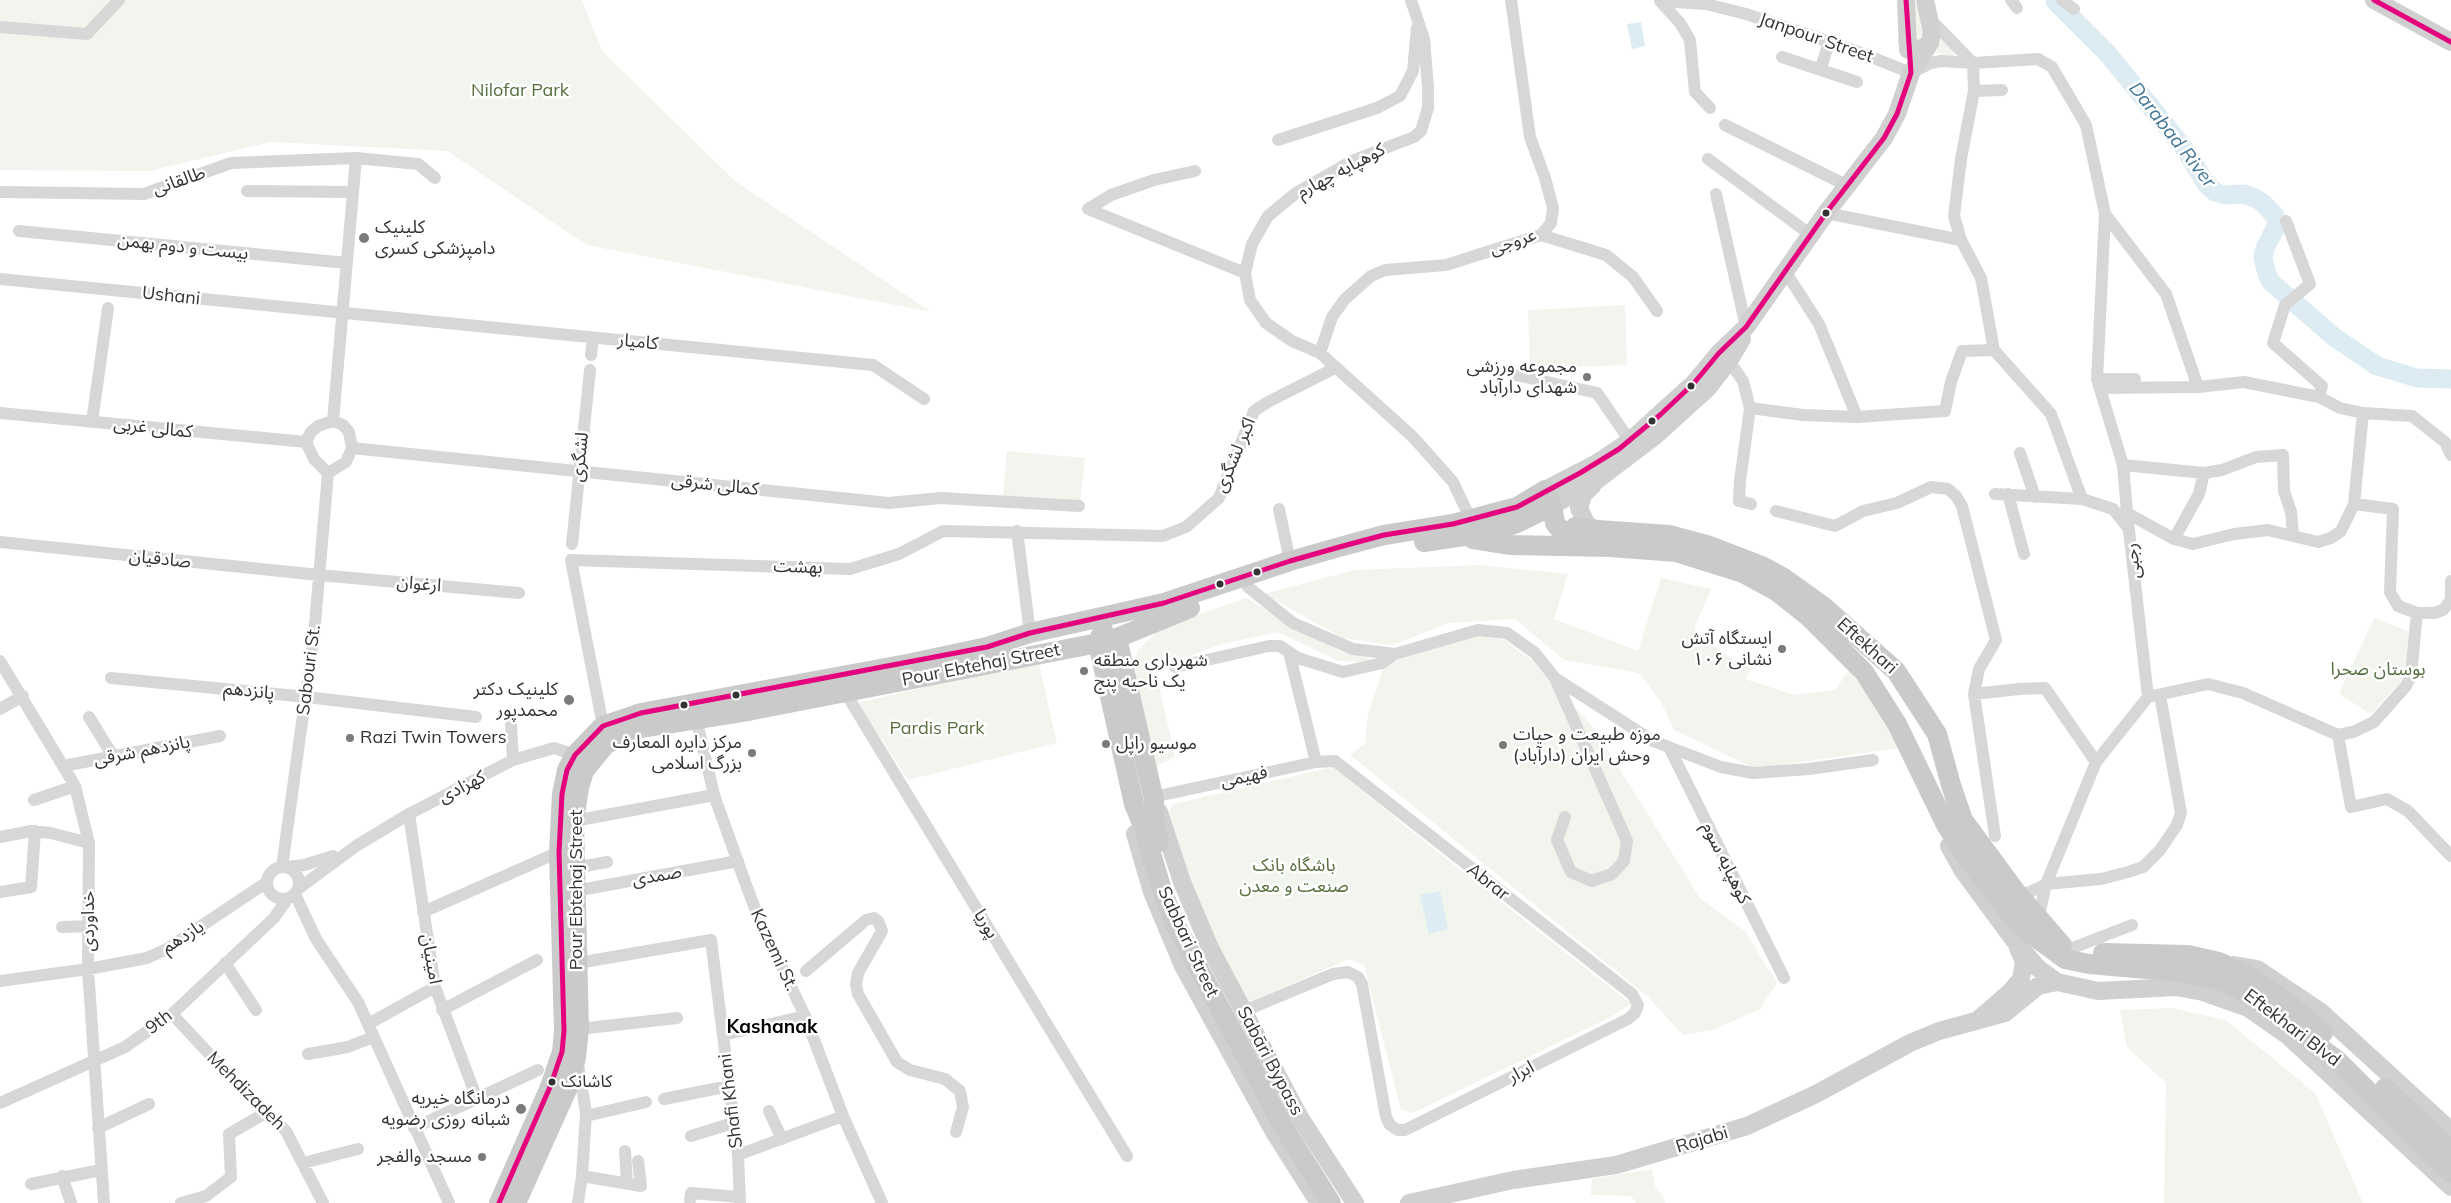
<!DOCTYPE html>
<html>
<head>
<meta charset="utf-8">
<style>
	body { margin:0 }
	canvas { display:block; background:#fff }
</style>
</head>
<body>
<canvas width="2451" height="1203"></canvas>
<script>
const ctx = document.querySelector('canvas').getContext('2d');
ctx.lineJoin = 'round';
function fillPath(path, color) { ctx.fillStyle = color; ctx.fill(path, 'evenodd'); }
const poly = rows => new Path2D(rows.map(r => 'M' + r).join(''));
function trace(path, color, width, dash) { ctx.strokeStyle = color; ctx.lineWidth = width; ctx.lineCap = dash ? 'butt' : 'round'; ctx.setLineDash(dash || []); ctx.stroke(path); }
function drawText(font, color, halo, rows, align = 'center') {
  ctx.font = font + ' Mulish,"Noto Sans Arabic",sans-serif'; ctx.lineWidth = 5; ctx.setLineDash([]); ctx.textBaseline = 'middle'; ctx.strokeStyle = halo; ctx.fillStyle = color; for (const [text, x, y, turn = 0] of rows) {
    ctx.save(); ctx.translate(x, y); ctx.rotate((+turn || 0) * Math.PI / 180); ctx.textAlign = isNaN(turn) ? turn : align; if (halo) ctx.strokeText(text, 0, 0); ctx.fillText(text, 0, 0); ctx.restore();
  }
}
fillPath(poly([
	[0,0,582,0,602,51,735,181,931,312,587,245,447,151,271,142,149,171,0,170],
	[1918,3,1927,41,1914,40,1913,5],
	[1941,34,1951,46,1956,59,1936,53],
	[1625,305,1627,365,1530,369,1528,310],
	[1007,451,1085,458,1080,503,1003,496],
	[1481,565,1568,574,1554,619,1638,651,1661,578,1711,589,1694,629,1733,660,1755,664,1745,679,1794,695,1835,690,1849,670,1889,725,1898,748,1782,765,1752,767,1674,730,1661,702,1639,673,1564,660,1515,619,1448,623,1393,645,1343,638,1264,594,1354,570],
	[1246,598,1340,651,1368,657,1368,662,1338,661,1278,632,1222,644,1159,667,1156,673,1175,757,1155,767,1136,676,1137,651,1161,628],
	[2374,618,2410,632,2406,670,2400,683,2371,714,2339,694],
	[1479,636,1505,640,1530,659,1594,728,1700,898,1745,931,1777,983,1760,1009,1713,1030,1683,1035,1647,996,1350,755,1365,744,1368,714,1383,669,1400,659],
	[1038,660,1057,743,908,780,858,703],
	[1333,767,1434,849,1631,1004,1611,1017,1413,1113,1401,1110,1364,965,1349,959,1245,1004,1203,920,1169,812,1173,804],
	[2171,1008,2226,1020,2315,1093,2363,1203,2164,1203,2166,1083,2127,1047,2120,1010],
	[1652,1169,1655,1186,1663,1197,1665,1203,1636,1203,1631,1196,1591,1195,1592,1179]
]), '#f1f5ed');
fillPath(poly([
	[1641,22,1645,46,1632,49,1627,24],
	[1440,891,1448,929,1429,934,1420,895]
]), '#ddebf3');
trace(poly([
	[2055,1,2108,54,2184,148,2207,185,2215,192,2225,195,2244,194,2255,198,2263,203,2275,216,2277,221,2275,229,2265,248,2263,258,2267,274,2271,282,2334,337,2377,366,2417,378,2451,379]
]), '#ddebf3', 19);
trace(poly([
	[1411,0,1424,39,1428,87,1428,108,1421,131,1414,137,1354,160,1296,193,1268,216,1252,244,1245,273,1250,300,1266,323,1292,341,1320,353,1413,437,1453,482,1471,520],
	[2011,0,2017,8],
	[2062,0,2074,9],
	[1660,1,1706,4,1746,14,1856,51,1911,73,1931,63,1941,61,1973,63,2038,59,2052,67,2086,125,2105,214,2166,294,2198,387],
	[1660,1,1680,23,1690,40,1695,92,1710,108],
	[1930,19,1973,63],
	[0,27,87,34,119,0],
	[1782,57,1857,82],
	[1973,63,1974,91,1961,159,1954,216,1961,240,1981,278,1994,350,2051,414,2082,499],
	[1821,68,1829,42],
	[1974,91,2002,90],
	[1725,125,1848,186],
	[1278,140,1377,108,1400,96,1413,71,1417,28],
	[1708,159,1811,235],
	[1195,171,1154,180,1111,195,1088,209,1245,273],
	[247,191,353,192],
	[0,192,144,194,231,163,356,158,418,164,435,178],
	[1716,194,1746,327],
	[1826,213,1961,240],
	[2286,221,2310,284,2285,305,2273,343,2322,386,2319,397],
	[19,231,347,263],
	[1541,235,1606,255,1633,277,1657,311],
	[1785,271,1819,324,1857,417],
	[0,279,873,365,924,399],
	[1320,353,1332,317,1345,299,1371,276,1385,270,1446,265,1541,235,1551,223,1553,208,1545,178,1530,137,1511,0],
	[591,355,593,338],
	[1729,361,1743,381,1750,408,1740,481,1739,501,1751,504],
	[1516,375,1597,393,1630,441],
	[2097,379,2135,379],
	[2100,388,2198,387,2244,382,2319,397,2340,408,2363,413,2412,416,2445,442,2451,455],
	[1750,408,1803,415,1857,417,1945,411,1951,382,1962,351,1994,350],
	[0,413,306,442],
	[333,421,356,158],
	[333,421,343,425,349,432,352,448,346,462,328,473,314,459,306,442,311,432,318,426,333,421],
	[92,422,108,308],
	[352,448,889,503,941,498,1079,506],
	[2020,453,2035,497],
	[2123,465,2204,473,2222,470,2256,457,2283,455,2284,491,2291,512,2293,535],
	[1995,494,2082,499,2113,509,2129,529],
	[2008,494,2024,554],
	[2354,504,2393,509,2390,592,2398,606,2417,613,2434,613,2443,610,2451,600,2451,581],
	[1279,509,1290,561],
	[1776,511,1835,526,1863,511,1897,503,1931,487,1948,489,1956,496,1962,506,1996,640,1979,669,1974,694,2019,689,2045,688,2096,762],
	[2127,513,2174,539,2193,544,2234,534,2268,530,2318,542,2331,538,2341,531,2354,504,2363,413],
	[1017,531,1030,633],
	[2174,539,2199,494,2204,473],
	[0,542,319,575,519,593],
	[572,544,590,370],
	[1248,587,1293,623,1353,649,1395,654,1478,630,1507,633,1535,653,1555,678,1627,841,1624,861,1612,874,1592,881,1571,872,1557,840,1565,817],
	[1289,652,1316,762],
	[0,661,75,786,89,843,88,969,104,1203],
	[1175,667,1269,646,1280,646,1298,658,1343,672,1382,663,1395,654],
	[111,678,307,697,476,717],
	[1555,678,1653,741,1721,767,1753,773,1809,769,1873,760],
	[845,692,1127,1156],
	[1974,694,1995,836],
	[2148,697,2208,684,2243,693,2338,735,2353,732,2374,722,2406,686,2411,675,2417,613],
	[0,709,23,696],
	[89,717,113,756],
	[696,718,714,795,745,882,759,919,805,1016,843,1116,882,1203],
	[511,724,513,760],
	[603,726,571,560,850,569,899,554,943,531,1163,536,1186,527,1219,498,1254,411,1268,402,1335,368],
	[2338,735,2351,807,2387,799,2408,811,2451,856],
	[1669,747,1784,978],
	[63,766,220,736],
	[1153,797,1316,762,1335,761,1632,994,1638,1005,1635,1013,1628,1019,1405,1130,1398,1130,1390,1125,1386,1117,1362,984,1358,977,1348,972,1333,974,1244,1011],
	[34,800,75,786],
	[409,814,435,987,477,1099],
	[574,821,714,795],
	[0,837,31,831,51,833,89,843],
	[282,867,314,635,328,473],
	[287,867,304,865,333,856],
	'267 883a16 16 0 1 1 32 0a16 16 0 1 1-32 0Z',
	[574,868,607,862],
	[298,889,356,846,409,814,513,760,554,748,575,755],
	[575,891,738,861],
	[0,892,31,887,35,831],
	[2016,892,2028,893,2046,884,2101,879,2128,872,2143,867,2160,850,2177,825,2181,813,2160,695],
	[295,894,316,939,358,1002,449,1203],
	[423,912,559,852],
	[2043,923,2040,911,2046,884,2096,762,2148,697,2127,513,2123,465,2097,379,2105,214],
	[62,927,90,926],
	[2070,949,2132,925],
	[225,963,256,1010],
	[578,963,711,940,738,1155,740,1203],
	[806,971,866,920,874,918,878,921,882,931,858,973,856,985,858,994,897,1062,910,1070,945,1079,960,1091,963,1107,956,1132],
	[0,981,88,969,147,958,167,949,267,882],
	[442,1010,537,960],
	[172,1014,240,1087,286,1131,323,1203],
	[368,1024,435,987],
	[579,1029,677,1018],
	[723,1035,805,1016],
	[308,1054,348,1047,373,1037],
	[578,1064,586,1113,582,1176,578,1203],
	[664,1099,729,1086],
	[0,1103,125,1047,172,1014,274,918,288,898],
	[769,1111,782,1139],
	[586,1116,646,1102],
	[98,1128,149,1104],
	[414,1128,538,1070],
	[691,1136,733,1123],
	[625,1151,627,1183],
	[738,1155,843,1116],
	[303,1163,358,1149],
	[62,1176,71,1203],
	[582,1176,641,1186,638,1161],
	[31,1184,101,1170],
	[690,1200,691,1193,740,1197],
	[181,1203,206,1196,231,1177,229,1134,267,1112]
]), '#d7d7d7', 12);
trace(poly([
	[1906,0,1908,50],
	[2374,0,2451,42],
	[1907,40,1910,46,1920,50,1930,43,1932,32,1925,0],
	[1593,485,1583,495,1579,508,1586,523,1594,530],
	[1545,490,1597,463,1630,441,1694,383,1719,353,1746,327,1826,213,1884,138,1897,114,1911,73,1930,43],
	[1552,506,1597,480,1655,436,1708,388,1729,361,1742,339],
	[1159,812,1182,882,1210,948,1299,1116,1355,1203],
	[1135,834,1152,892,1183,966,1274,1132,1319,1203],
	[1949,846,1963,871,2016,943,2038,968,2057,982,2098,991,2176,987,2203,992,2248,1008,2288,1036,2451,1187],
	[2234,965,2257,969,2321,1012,2451,1131],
	[1980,1018,2010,992,2021,979,2024,962,2018,948],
	[1409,1203,1513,1180,1616,1165,1747,1126,1816,1094,1910,1043,1939,1031,2005,1013,2038,986,2057,982]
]), '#d0d0d0', 18);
trace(poly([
	[1575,527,1584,529,1669,535,1710,546,1762,566,1784,578,1823,606,1896,671,1937,734,1951,785,1963,820,2016,892,2062,945],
	[1473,539,1511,545,1610,547,1676,552,1743,573,1776,591,1809,617,1864,672,1897,724,1946,825,1967,858,2020,926,2065,959,2089,964,2181,972,2219,980,2251,995,2338,1061,2451,1173],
	[1424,542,1490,532,1517,523,1552,506],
	[1103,630,1098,643,1134,804,1143,826,1162,890,1175,924,1283,1126,1331,1203],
	[1117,638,1154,800,1154,824,1159,842],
	[2103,953,2188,955,2219,962,2251,977,2286,1001,2323,1033],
	[2385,1088,2451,1150],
	[499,1203,550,1087,562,1052,564,1031,559,852,562,794,567,770,575,755,603,726,641,713,907,664,987,647,1030,633,1164,603,1290,561,1343,546,1384,535,1453,524,1517,507,1545,490,1552,506,1555,523,1562,532,1570,537,1610,547],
	[516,1203,570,1083,576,1057,579,1029,574,821,579,788,584,771,606,744,640,728,748,711,1098,643,1117,638,1190,608]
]), '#cacaca', 20);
trace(poly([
	[2374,0,2451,42],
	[499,1203,550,1087,562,1052,564,1031,559,852,562,794,567,770,575,755,603,726,641,713,987,647,1030,633,1164,603,1290,561,1343,546,1384,535,1453,524,1517,507,1580,473,1619,449,1660,415,1694,383,1719,353,1746,327,1826,213,1884,138,1897,114,1911,73,1906,0]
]), '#e5007d', 5);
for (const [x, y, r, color] of [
	[1826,213,4.5,"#333"],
	[364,238,6,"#7a7a7a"],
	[1587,377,5,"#7a7a7a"],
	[1691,386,4.5,"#333"],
	[1652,421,4.5,"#333"],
	[1257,572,4.5,"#333"],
	[1220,584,4.5,"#333"],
	[1782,649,5,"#7a7a7a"],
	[1084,671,5,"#7a7a7a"],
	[736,695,4.5,"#333"],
	[569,700,6,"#7a7a7a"],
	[684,705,4.5,"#333"],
	[350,738,5,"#7a7a7a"],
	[1106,744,5,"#7a7a7a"],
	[1503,745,5,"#7a7a7a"],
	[752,753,5,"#7a7a7a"],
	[552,1082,4.5,"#333"],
	[521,1109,6,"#7a7a7a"],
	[482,1157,5,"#7a7a7a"]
]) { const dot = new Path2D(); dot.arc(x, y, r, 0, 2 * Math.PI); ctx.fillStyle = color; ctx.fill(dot); trace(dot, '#fff', 2); }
drawText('17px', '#333', '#fff', [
	["کاشانک",561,1082]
], 'left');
drawText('18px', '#333', '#fff', [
	["Janpour Street",1816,38,19],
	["کوهپایه چهارم",1341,171,-28],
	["طالقانی",179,181,-19],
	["عروجی",1513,242,-19],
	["بیست و دوم بهمن",183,247,6],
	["Ushani",171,296,6],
	["کامیار",638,342,6],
	["کمالی غربی",153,428,6],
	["اکبر لشگری",1235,455,-67],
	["لشگری",580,457,-84],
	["کمالی شرقی",715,485,6],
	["صادقیان",160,559,6],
	["رجبی",2133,561,-96],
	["بهشت",798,567,2],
	["ارغوان",419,584,5],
	["Eftekhari",1867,646,42],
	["Pour Ebtehaj Street",981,665,-11],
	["Sabouri St.",309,670,-83],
	["پانزدهم",249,691,6],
	["پانزدهم شرقی",142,751,-11],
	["فهیمی",1244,777,-12],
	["کهزادی",462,787,-27],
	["کوهپایه سوم",1726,863,64],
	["صمدی",657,876,-10],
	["Abrar",1488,882,38],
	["Pour Ebtehaj Street",577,890,-90],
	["خداوردی",89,921,-90],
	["پوریا",986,924,59],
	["یازدهم",183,937,-32],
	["Sabbari Street",1188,942,65],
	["Kazemi St.",774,950,65],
	["امینیان",431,959,80],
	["9th",159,1022,-37],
	["Eftekhari Blvd",2292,1028,37],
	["Sabāri Bypass",1270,1061,62],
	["ابرار",1521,1072,-27],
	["Mehdizadeh",246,1091,45],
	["Shafi Khani",731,1101,-97],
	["Rajabi",1702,1140,-17]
]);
drawText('18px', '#56703f', '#fff', [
	["Nilofar Park",520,91],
	["بوستان صحرا",2378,670],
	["Pardis Park",937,729],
	["باشگاه بانک",1294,866],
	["صنعت و معدن",1294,887]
]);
drawText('18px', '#333', '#fff', [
	["کلینیک",375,228,"left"],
	["دامپزشکی کسری",375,249,"left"],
	["مجموعه ورزشی",1577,367],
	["شهدای دارآباد",1577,388],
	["ایستگاه آتش",1772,639],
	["نشانی ۱۰۶",1772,660],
	["شهرداری منطقه",1094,661,"left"],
	["یک ناحیه پنج",1094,682,"left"],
	["کلینیک دکتر",558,690],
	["محمدپور",558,711],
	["موزه طبیعت و حیات",1513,735,"left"],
	["وحش ایران (دارآباد)",1513,756,"left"],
	["Razi Twin Towers",360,738,"left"],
	["مرکز دایره المعارف",742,743],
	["بزرگ اسلامی",742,764],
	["موسیو راپل",1116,744,"left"],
	["درمانگاه خیریه",510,1099],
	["شبانه روزی رضویه",510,1120],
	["مسجد والفجر",472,1157]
], 'right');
drawText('italic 19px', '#3f7597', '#fff', [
	["Darabad River",2172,135,52]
]);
drawText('bold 19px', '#000', '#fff', [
	["Kashanak",772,1027]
]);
</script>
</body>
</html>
